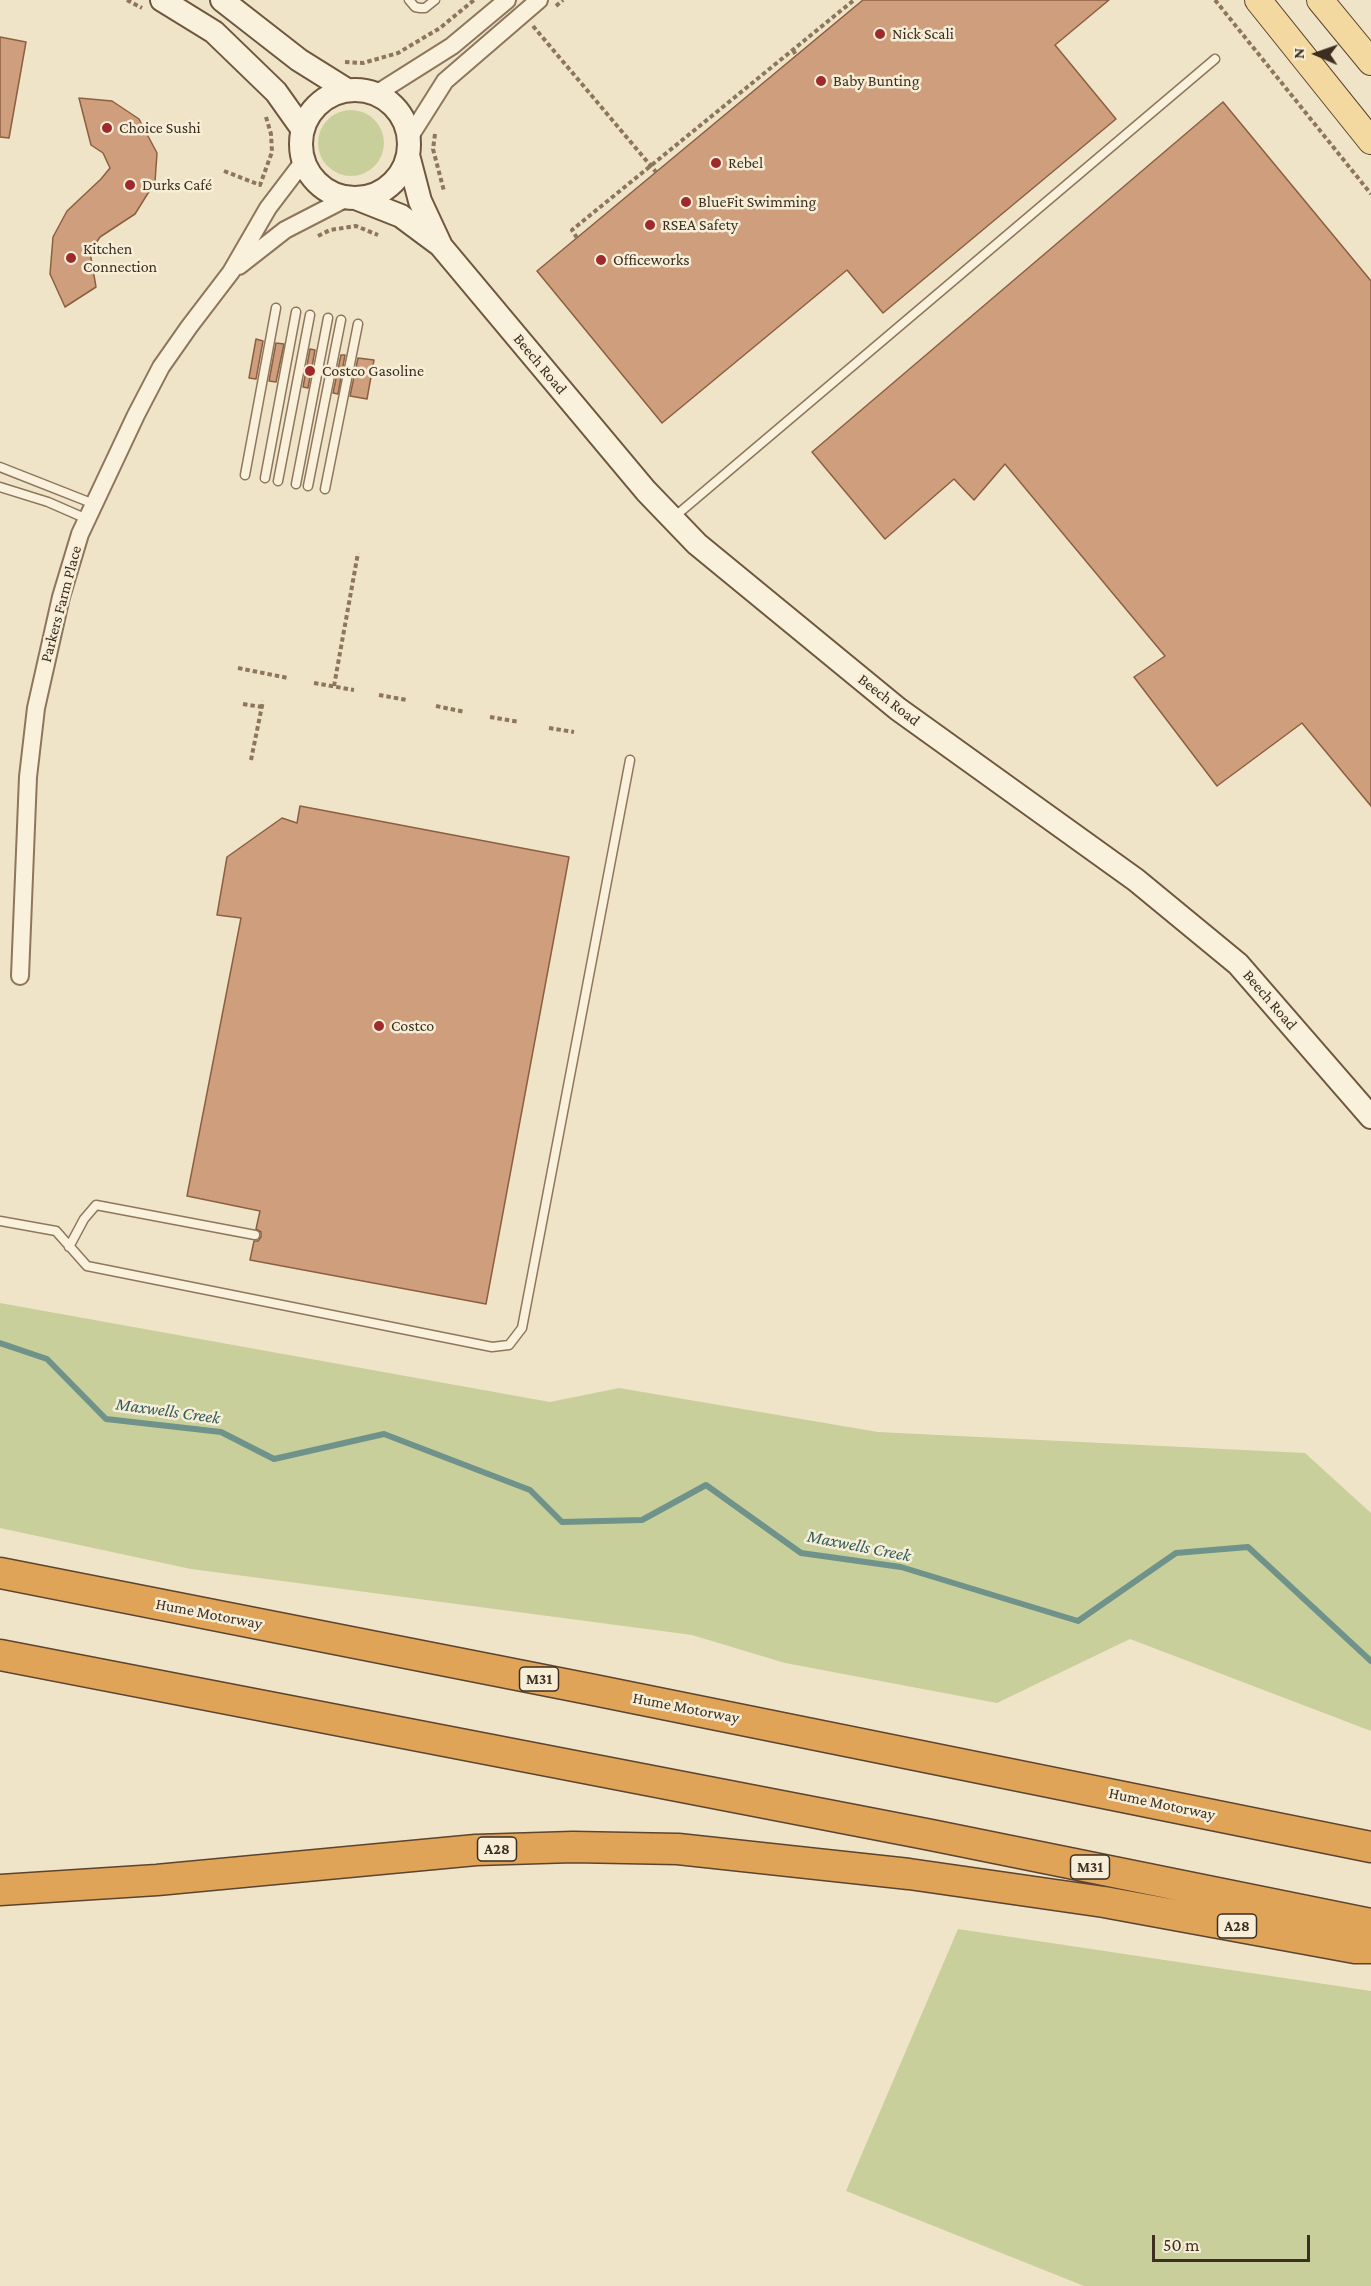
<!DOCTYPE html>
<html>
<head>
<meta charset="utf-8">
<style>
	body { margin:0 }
	#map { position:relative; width:1371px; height:2286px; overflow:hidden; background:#f0e4c8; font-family:"Crimson Pro",serif }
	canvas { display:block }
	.north { position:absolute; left:1287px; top:24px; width:60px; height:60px; -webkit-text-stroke:4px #f7eed8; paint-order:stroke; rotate:272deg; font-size:16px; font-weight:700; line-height:24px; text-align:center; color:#3d2e20 }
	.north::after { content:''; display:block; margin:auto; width:21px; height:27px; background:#3d2e20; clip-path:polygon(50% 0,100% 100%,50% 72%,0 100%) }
	.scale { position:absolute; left:1152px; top:2235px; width:158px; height:27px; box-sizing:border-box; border:3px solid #3d2e20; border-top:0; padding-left:8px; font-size:18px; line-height:21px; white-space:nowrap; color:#3d2e20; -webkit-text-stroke:4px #f7eed8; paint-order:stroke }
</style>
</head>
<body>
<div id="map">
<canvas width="1371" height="2286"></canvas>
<div class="north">N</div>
<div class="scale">50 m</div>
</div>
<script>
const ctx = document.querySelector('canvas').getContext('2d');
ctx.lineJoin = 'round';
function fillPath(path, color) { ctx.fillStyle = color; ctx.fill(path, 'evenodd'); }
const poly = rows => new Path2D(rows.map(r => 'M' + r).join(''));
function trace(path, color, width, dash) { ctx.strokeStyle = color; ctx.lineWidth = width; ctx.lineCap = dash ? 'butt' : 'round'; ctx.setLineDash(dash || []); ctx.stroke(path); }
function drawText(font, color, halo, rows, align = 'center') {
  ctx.font = font + ' "Crimson Pro",serif'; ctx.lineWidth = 5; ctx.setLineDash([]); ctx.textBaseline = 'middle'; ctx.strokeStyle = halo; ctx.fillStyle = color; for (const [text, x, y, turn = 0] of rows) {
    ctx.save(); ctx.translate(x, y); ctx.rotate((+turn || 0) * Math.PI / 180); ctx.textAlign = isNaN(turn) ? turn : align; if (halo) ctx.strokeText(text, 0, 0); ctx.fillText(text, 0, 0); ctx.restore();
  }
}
fillPath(poly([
	'318 143a33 33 0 1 1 66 0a33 33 0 1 1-66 0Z',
	[0,1303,550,1402,619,1388,878,1432,1305,1453,1371,1513,1371,1731,1130,1639,997,1703,785,1663,692,1635,191,1569,0,1528],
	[958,1929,1371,1991,1371,2286,1084,2286,846,2191]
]), '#c9cf9b');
trace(poly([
	[0,1343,47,1359,106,1419,221,1432,274,1459,384,1434,530,1490,562,1522,642,1520,706,1485,801,1553,901,1567,1078,1621,1176,1553,1248,1547,1371,1661]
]), '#6f938a', 6);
const building = poly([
	[863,0,1109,0,1055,45,1116,119,883,313,847,270,662,423,537,271,863,0],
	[0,37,26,42,9,138,0,137,0,37],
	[79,98,112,101,139,119,157,153,155,182,135,214,100,237,90,252,96,287,65,307,50,274,53,237,67,211,101,179,110,168,103,153,91,145,79,98],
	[1223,102,1371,281,1371,806,1302,723,1217,786,1134,677,1165,656,1005,464,974,500,954,479,885,539,812,452,1223,102],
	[256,339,263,341,256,379,249,378,256,339],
	[276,343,284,344,276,382,269,381,276,343],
	[310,349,315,350,308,388,303,387,310,349],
	[341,355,345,355,338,394,333,393,341,355],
	[358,358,374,360,367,399,350,396,358,358],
	[300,806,569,857,486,1304,250,1260,254,1241,258,1241,261,1237,261,1232,256,1229,260,1211,187,1196,241,918,217,915,227,857,282,818,297,823,300,806]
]);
fillPath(building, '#cf9f7d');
trace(building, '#8d5f41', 1.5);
const lane = poly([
	[409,0,415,7,420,8,425,8,435,0],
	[0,467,94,504],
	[245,475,276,308],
	[265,478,296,312],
	[278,481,310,315],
	[296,484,328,318],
	[308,486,341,320],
	[0,487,48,502,87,519],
	[325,489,358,324],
	[673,518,1215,59],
	[0,1221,56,1231,87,1266,492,1347,509,1345,522,1328,630,760],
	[69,1247,84,1219,96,1205,255,1235]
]);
const street = poly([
	[376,94,452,46,507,0],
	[409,138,445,81,539,0],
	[239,266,285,230,347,198],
	[20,976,28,777,36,708,61,597,80,534,136,415,161,367,189,327,231,272,268,208,303,162]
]);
const secondary = poly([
	[162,0,214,32,276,92,303,130],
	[222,0,299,60,347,90],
	'301 144a54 54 0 1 1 108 0a54 54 0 1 1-108 0Z',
	[408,155,420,201,440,244],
	[358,199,401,216,440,245,646,491,697,544,898,709,1136,880,1238,964,1371,1117]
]);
const primary = poly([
	[1258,0,1371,141],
	[1320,0,1371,62]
]);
const highway = poly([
	[0,1573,589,1689,1371,1847],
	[0,1655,931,1835,1371,1924],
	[0,1890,157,1880,476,1850,573,1847,678,1849,909,1874,1104,1902,1355,1948,1371,1948]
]);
trace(lane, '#8d765c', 11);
trace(street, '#8d765c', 20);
trace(secondary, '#6f573f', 26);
trace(primary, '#5b4430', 28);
trace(highway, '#5b4430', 33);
trace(poly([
	[127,0,142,8],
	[1215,0,1371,194],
	[556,6,563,0],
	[533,26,656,172],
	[793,50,796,55],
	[345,62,363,63,398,53,440,28,474,0],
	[435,134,433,149,444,191],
	[224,171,260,185,272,152,271,134,266,117],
	[318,236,330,230,356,226,378,235],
	[577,238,572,230,854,0],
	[238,668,288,678],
	[314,683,354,690],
	[334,686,358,553],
	[379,695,407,700],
	[243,704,262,707],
	[436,706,465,712],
	[490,717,519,722],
	[549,728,574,732],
	[251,760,263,701]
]), '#8d765c', 4, [4.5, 3]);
trace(lane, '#faf1dc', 8);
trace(street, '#faf1dc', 16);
trace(secondary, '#faf1dc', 22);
trace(primary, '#f3d9a0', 26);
trace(highway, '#e0a458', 30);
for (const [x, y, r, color] of [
	[880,34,6,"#9e2a2b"],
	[821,81,6,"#9e2a2b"],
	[107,128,6,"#9e2a2b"],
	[716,163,6,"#9e2a2b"],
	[130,185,6,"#9e2a2b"],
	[686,202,6,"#9e2a2b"],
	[650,225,6,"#9e2a2b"],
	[71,258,6,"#9e2a2b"],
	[601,260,6,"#9e2a2b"],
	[310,371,6,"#9e2a2b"],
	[379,1026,6,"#9e2a2b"]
]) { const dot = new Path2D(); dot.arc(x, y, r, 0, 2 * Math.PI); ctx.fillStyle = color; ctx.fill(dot); trace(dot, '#f7eed8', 2); }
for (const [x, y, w] of [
	[539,1679,39],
	[497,1849,39],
	[1090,1867,39],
	[1237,1926,39]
]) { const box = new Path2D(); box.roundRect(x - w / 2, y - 12, w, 24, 4.5); ctx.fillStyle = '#f7eed8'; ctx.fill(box); trace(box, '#3d2e20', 1.5); }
drawText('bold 15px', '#3d2e20', null, [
	["M31",539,1679],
	["A28",497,1849],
	["M31",1090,1867],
	["A28",1237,1926]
]);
drawText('16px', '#3d2e20', '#f7eed8', [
	["Nick Scali",892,34],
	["Baby Bunting",833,81],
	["Choice Sushi",119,128],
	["Rebel",728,163],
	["Durks Café",142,185],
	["BlueFit Swimming",698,202],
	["RSEA Safety",662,225],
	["Kitchen",83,249],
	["Connection",83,267],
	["Officeworks",613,260],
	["Costco Gasoline",322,371],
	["Costco",391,1026]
], 'left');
drawText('16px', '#3d2e20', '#f7eed8', [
	["Beech Road",540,364,50],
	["Parkers Farm Place",61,604,-75],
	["Beech Road",889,700,38],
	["Beech Road",1270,1000,49],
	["Hume Motorway",209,1614,11],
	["Hume Motorway",686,1708,11],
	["Hume Motorway",1162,1804,12]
]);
drawText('italic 18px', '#2f5d5a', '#f7eed8', [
	["Maxwells Creek",168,1411,8],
	["Maxwells Creek",859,1546,11]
]);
</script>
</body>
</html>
